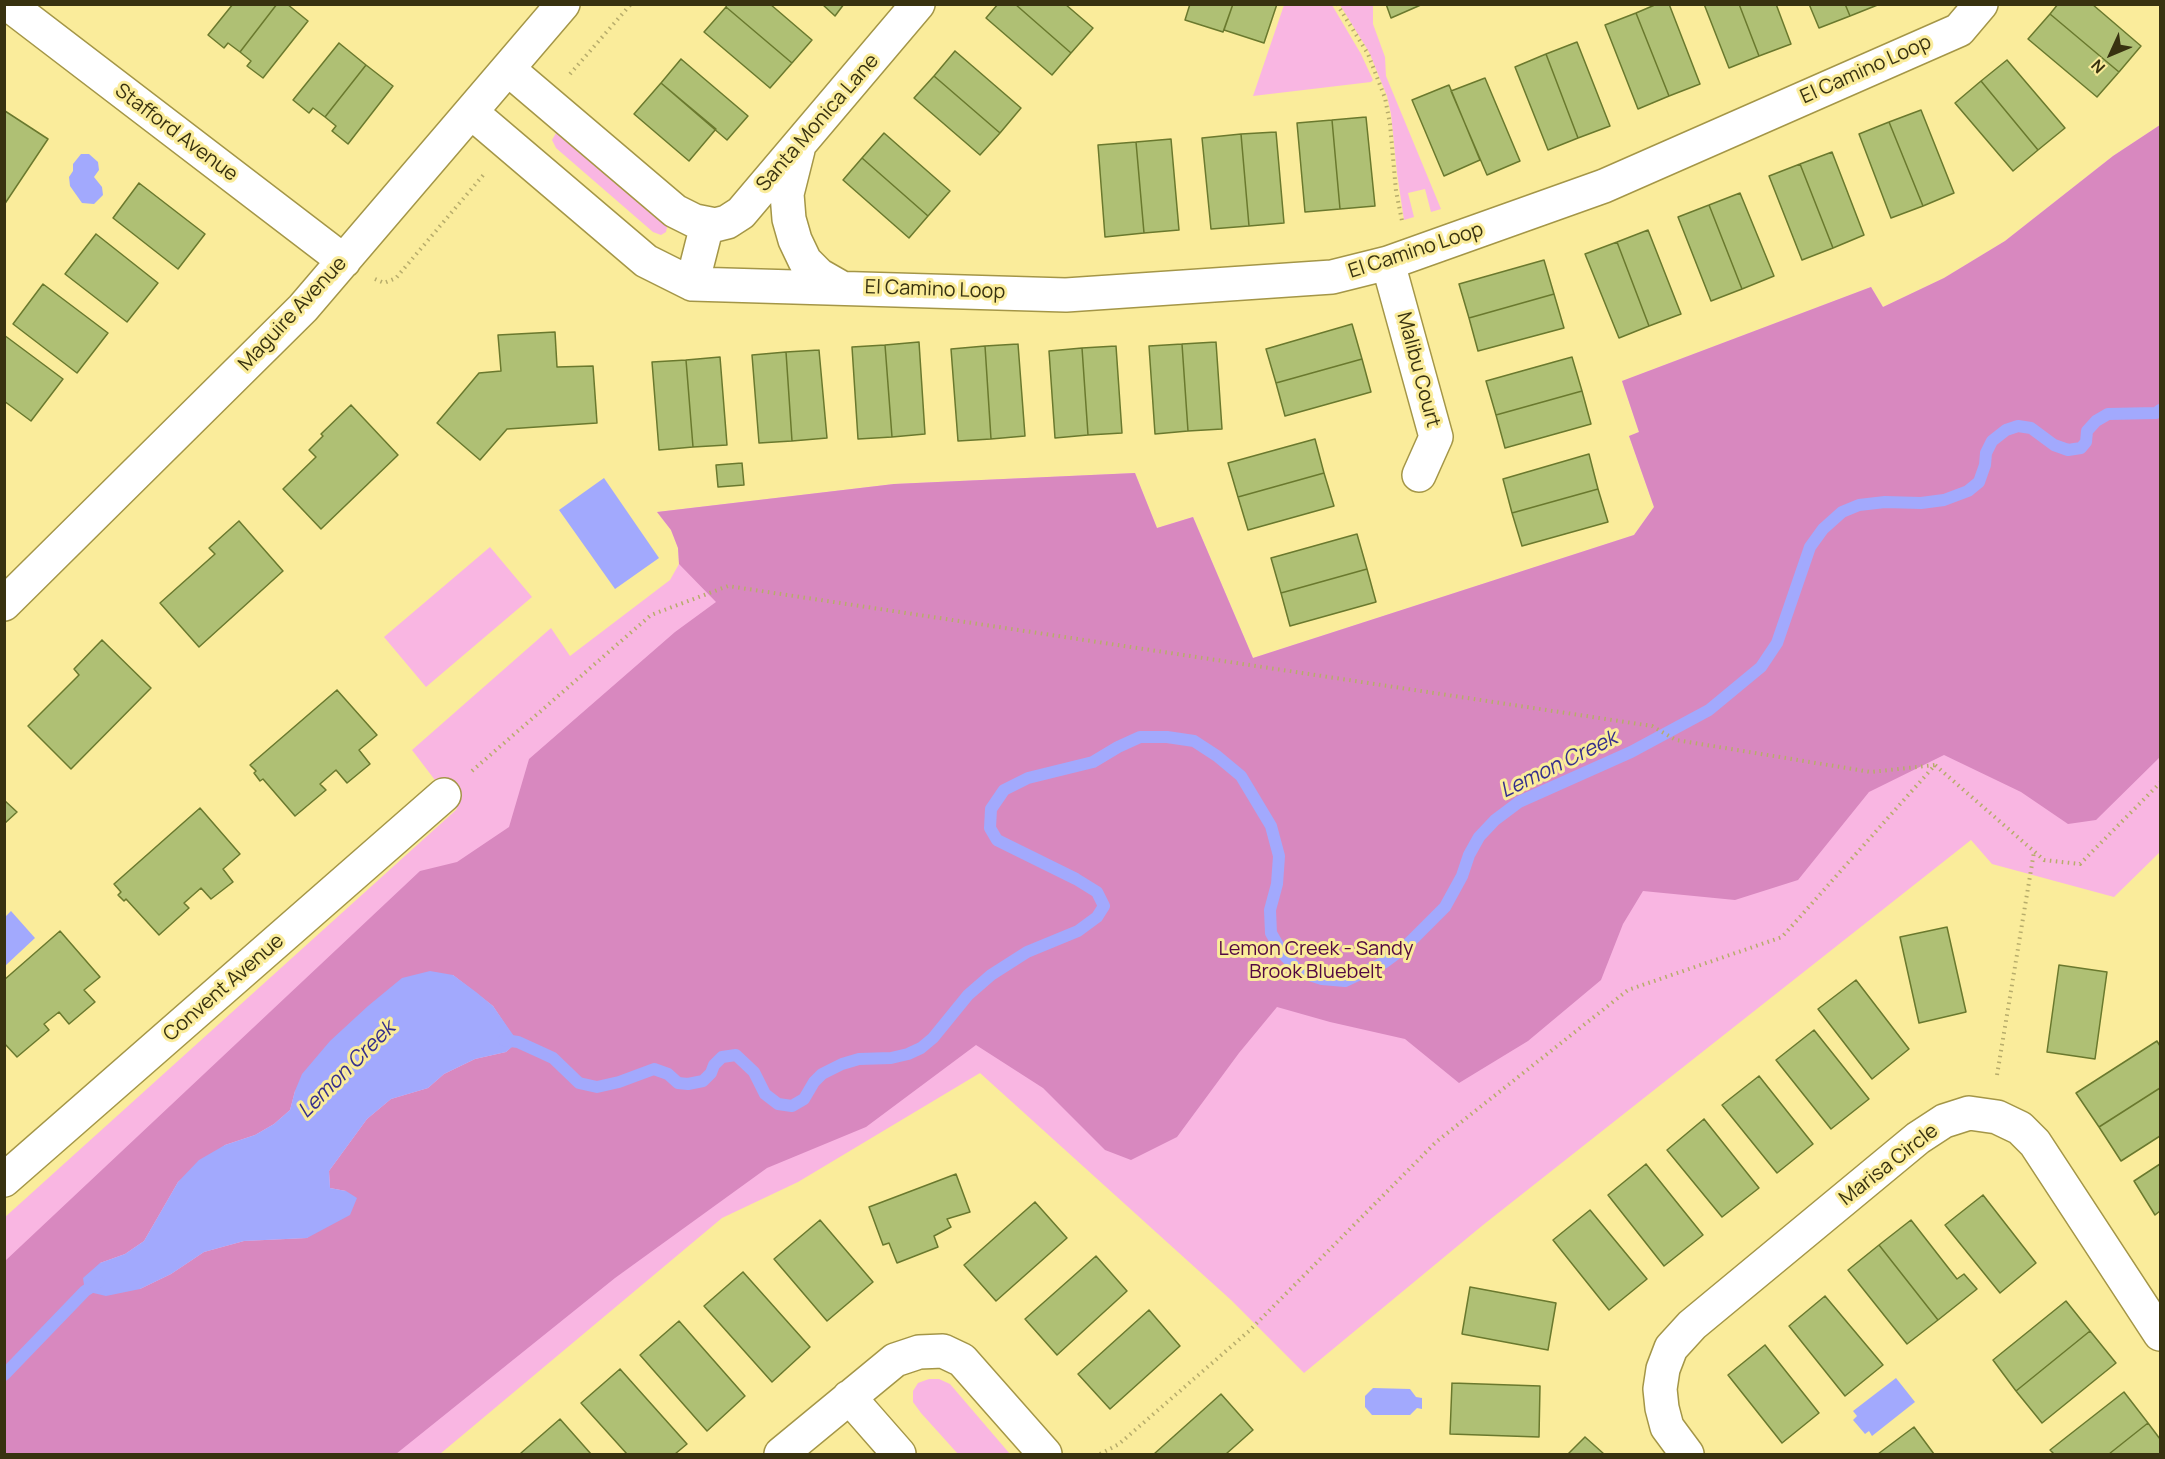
<!DOCTYPE html>
<html>
<head>
<meta charset="utf-8">
<style>
	body { margin:0 }
	#map { position:relative; width:2165px; height:1459px; overflow:hidden; background:#faec9b; font-family:Manrope,sans-serif }
	canvas { display:block }
	.frame { position:absolute; inset:0; border:6px solid #383210; pointer-events:none }
	.north { position:absolute; left:2081px; top:24px; width:60px; height:60px; -webkit-text-stroke:4px #faec9b; paint-order:stroke; rotate:226deg; font-size:16px; font-weight:700; line-height:24px; text-align:center; color:#383210 }
	.north::after { content:''; display:block; margin:auto; width:21px; height:27px; background:#383210; clip-path:polygon(50% 0,100% 100%,50% 72%,0 100%) }
</style>
</head>
<body>
<div id="map">
<canvas width="2165" height="1459"></canvas>
<div class="frame"></div>
<div class="north">N</div>
</div>
<script>
const ctx = document.querySelector('canvas').getContext('2d');
ctx.lineJoin = 'round';
function fillPath(path, color) { ctx.fillStyle = color; ctx.fill(path, 'evenodd'); }
const poly = rows => new Path2D(rows.map(r => 'M' + r).join(''));
function trace(path, color, width, dash) { ctx.strokeStyle = color; ctx.lineWidth = width; ctx.lineCap = dash ? 'butt' : 'round'; ctx.setLineDash(dash || []); ctx.stroke(path); }
function drawText(font, color, halo, rows, align = 'center') {
  ctx.font = font + ' Manrope,sans-serif'; ctx.lineWidth = 6; ctx.setLineDash([]); ctx.textBaseline = 'middle'; ctx.strokeStyle = halo; ctx.fillStyle = color; for (const [text, x, y, turn = 0] of rows) {
    ctx.save(); ctx.translate(x, y); ctx.rotate((+turn || 0) * Math.PI / 180); ctx.textAlign = isNaN(turn) ? turn : align; if (halo) ctx.strokeText(text, 0, 0); ctx.fillText(text, 0, 0); ctx.restore();
  }
}
fillPath(poly([
	[1284,5,1332,5,1361,54,1373,80,1371,82,1253,96],
	[1340,5,1373,5,1373,24,1385,57,1386,76,1441,209,1431,212,1425,189,1408,193,1414,217,1404,220,1397,173,1391,114,1387,96,1369,52],
	[2160,125,2160,852,2114,897,1992,864,1971,840,1483,1225,1304,1373,1231,1300,980,1073,798,1182,722,1218,440,1454,5,1454,4,1218,457,809,412,750,551,628,570,656,670,580,679,564,678,548,671,530,657,512,894,484,1135,473,1157,528,1193,517,1253,658,1634,535,1654,507,1629,436,1639,432,1622,381,1871,287,1883,307,1944,278,2005,241,2113,156],
	[556,133,560,133,668,223,666,232,661,235,653,232,556,148,552,140],
	[490,547,532,597,426,687,384,637],
	[929,1379,939,1379,950,1384,1010,1454,958,1454,921,1413,913,1402,913,1391,918,1383]
]), '#f9b6e2');
fillPath(poly([
	[2160,125,2160,757,2096,820,2068,824,2021,792,1944,755,1869,792,1798,880,1735,900,1643,891,1623,924,1601,980,1528,1041,1459,1083,1405,1039,1330,1022,1277,1007,1239,1053,1177,1137,1131,1160,1105,1150,1043,1088,976,1045,866,1127,767,1168,615,1278,396,1454,5,1454,5,1261,420,871,457,862,509,827,529,759,675,632,716,602,679,564,678,548,671,530,657,512,894,484,1135,473,1157,528,1193,517,1253,658,1634,535,1654,507,1629,436,1639,432,1622,381,1871,287,1883,307,1944,278,2005,241,2113,156],
	[453,975,493,1006,517,1042,506,1052,475,1059,444,1074,428,1088,391,1099,367,1119,329,1171,330,1188,346,1191,307,1238,244,1241,204,1252,171,1274,140,1289,100,1263,125,1254,144,1241,178,1182,225,1145,255,1135,274,1124,290,1110,295,1091]
]), '#d888bf');
fillPath(poly([
	[81,154,89,154,98,162,99,170,94,177,102,187,103,195,94,204,82,203,70,186,69,177,73,171,73,164],
	[604,478,659,558,615,589,559,510],
	[11,911,35,938,5,966,5,917],
	[430,971,453,975,476,992,493,1006,518,1042,506,1052,475,1059,444,1074,428,1088,391,1099,367,1119,329,1171,330,1188,346,1191,357,1198,350,1215,307,1238,244,1241,204,1252,171,1274,140,1289,106,1296,85,1291,83,1278,100,1263,125,1254,144,1241,178,1182,199,1160,225,1145,255,1135,274,1124,290,1110,295,1091,302,1074,330,1041,368,1006,402,978],
	[1896,1378,1915,1402,1872,1436,1869,1431,1865,1434,1853,1420,1857,1416,1853,1411],
	[1373,1388,1410,1389,1416,1397,1422,1398,1422,1409,1417,1408,1410,1415,1372,1415,1365,1407,1365,1396]
]), '#a2a9fd');
trace(poly([
	[504,1040,518,1042,540,1052,553,1058,579,1083,597,1087,619,1082,654,1069,668,1074,678,1083,688,1084,703,1081,711,1073,714,1065,722,1057,736,1055,754,1072,765,1094,778,1104,792,1106,804,1099,814,1082,822,1074,842,1064,859,1059,891,1058,908,1054,921,1048,933,1038,968,995,991,975,1027,952,1078,931,1097,917,1104,906,1097,892,1076,879,997,840,990,828,991,809,1004,790,1028,778,1093,762,1118,747,1140,737,1167,737,1194,741,1217,756,1241,776,1271,826,1279,856,1277,884,1270,910,1271,933,1283,954,1300,972,1322,979,1345,981,1385,962,1404,948,1445,907,1462,876,1469,855,1479,837,1495,820,1519,802,1631,752,1709,710,1761,667,1777,643,1810,547,1823,529,1842,512,1859,505,1885,502,1921,503,1944,500,1968,491,1979,482,1985,465,1986,453,1992,441,2006,430,2018,426,2031,428,2054,445,2068,450,2081,448,2086,442,2087,431,2096,421,2108,414,2156,413,2160,410],
	[4,1375,85,1291,99,1282]
]), '#a2a9fd', 12);
const building = poly([
	[233,4,277,4,240,52,228,43,224,48,208,35,233,4],
	[277,4,287,4,308,21,263,78,247,66,251,61,240,52,277,4],
	[727,4,770,4,812,40,792,63,726,7,727,4],
	[822,4,844,4,835,16,822,4],
	[998,4,1015,4,1071,53,1052,75,986,18,998,4],
	[1015,4,1065,4,1093,28,1071,53,1015,4],
	[1190,4,1233,4,1223,32,1185,20,1190,4],
	[1233,4,1277,4,1264,43,1224,30,1233,4],
	[1386,4,1423,4,1391,18,1386,4],
	[1657,4,1669,4,1700,84,1669,96,1636,13,1657,4],
	[1704,4,1739,4,1759,56,1729,68,1704,4],
	[1739,4,1776,4,1791,44,1759,56,1739,4],
	[1809,4,1845,4,1850,16,1819,28,1809,4],
	[1845,4,1880,4,1850,16,1845,4],
	[2058,4,2092,4,2141,46,2119,72,2050,14,2058,4],
	[726,7,792,63,770,88,704,32,726,7],
	[1636,13,1669,96,1638,109,1605,25,1636,13],
	[2050,14,2119,72,2097,97,2028,39,2050,14],
	[1577,42,1610,126,1578,138,1546,54,1577,42],
	[339,43,366,65,325,117,313,108,309,113,293,100,339,43],
	[955,51,1021,108,1000,133,934,76,955,51],
	[1546,54,1578,138,1548,150,1515,67,1546,54],
	[681,59,748,116,727,140,661,83,681,59],
	[2007,60,2065,128,2038,150,1981,81,2007,60],
	[366,65,393,86,348,144,332,131,336,126,325,117,366,65],
	[934,76,1000,133,980,155,914,98,934,76],
	[1485,78,1520,161,1487,175,1451,91,1485,78],
	[1981,81,2038,150,2013,171,1955,103,1981,81],
	[661,83,716,129,689,161,634,114,661,83],
	[1449,85,1480,160,1444,176,1412,100,1449,85],
	[1921,110,1954,193,1923,206,1889,122,1921,110],
	[5,111,48,139,4,205,4,112,5,111],
	[1366,117,1375,206,1340,209,1332,120,1366,117],
	[1332,120,1340,209,1305,212,1297,123,1332,120],
	[1889,122,1923,206,1891,218,1859,134,1889,122],
	[1276,132,1284,223,1249,226,1241,134,1276,132],
	[884,133,950,191,928,216,862,158,884,133],
	[1241,134,1249,226,1211,229,1202,138,1241,134],
	[1171,139,1179,230,1144,233,1136,142,1171,139],
	[1136,142,1144,233,1105,237,1098,145,1136,142],
	[1832,152,1864,235,1833,248,1800,164,1832,152],
	[862,158,928,216,909,238,843,180,862,158],
	[1800,164,1833,248,1802,260,1769,176,1800,164],
	[139,183,205,234,178,269,113,218,139,183],
	[1740,193,1774,276,1742,289,1709,205,1740,193],
	[1709,205,1742,289,1711,301,1678,217,1709,205],
	[1648,230,1681,314,1649,326,1617,242,1648,230],
	[96,234,158,283,127,322,65,274,96,234],
	[1617,242,1649,326,1619,338,1585,254,1617,242],
	[1544,260,1554,294,1469,318,1459,284,1544,260],
	[43,284,108,333,77,373,13,324,43,284],
	[1554,294,1564,328,1478,351,1469,318,1554,294],
	[1352,324,1362,359,1276,383,1266,349,1352,324],
	[555,332,557,367,593,366,597,423,507,429,480,460,437,423,479,373,501,371,498,335,555,332],
	[4,335,63,379,31,421,4,401,4,335],
	[919,342,925,434,892,437,885,345,919,342],
	[1216,342,1222,429,1188,431,1182,344,1216,342],
	[1018,344,1025,436,991,439,985,346,1018,344],
	[1182,344,1188,431,1155,434,1149,346,1182,344],
	[885,345,892,437,858,439,852,347,885,345],
	[985,346,991,439,958,441,951,349,985,346],
	[1116,346,1122,433,1088,435,1082,348,1116,346],
	[1082,348,1088,435,1055,438,1049,351,1082,348],
	[819,350,827,438,792,441,786,352,819,350],
	[786,352,792,441,759,443,752,355,786,352],
	[720,357,727,445,693,447,686,360,720,357],
	[1572,357,1582,391,1496,415,1486,381,1572,357],
	[1362,359,1371,392,1285,416,1276,383,1362,359],
	[686,360,693,447,659,450,652,362,686,360],
	[1582,391,1591,424,1505,448,1496,415,1582,391],
	[351,405,398,455,321,529,283,489,316,457,309,450,323,436,321,434,351,405],
	[1315,439,1324,473,1238,497,1228,463,1315,439],
	[1589,454,1598,489,1512,513,1503,479,1589,454],
	[742,463,744,485,718,487,716,465,742,463],
	[1324,473,1334,506,1248,530,1238,497,1324,473],
	[1598,489,1608,522,1522,546,1512,513,1598,489],
	[239,521,283,571,199,647,160,603,215,554,209,548,239,521],
	[1357,534,1367,569,1281,593,1271,558,1357,534],
	[1367,569,1376,602,1290,626,1281,593,1367,569],
	[102,640,151,688,71,769,28,726,79,675,74,669,102,640],
	[337,690,377,735,359,750,370,764,347,783,336,770,320,784,326,790,295,816,263,779,260,781,254,773,256,771,250,765,337,690],
	[4,800,17,812,4,824,4,800],
	[200,808,240,854,223,869,233,882,211,899,201,888,184,903,189,908,159,935,126,899,124,901,118,895,121,892,114,884,200,808],
	[1947,927,1966,1012,1919,1023,1900,937,1947,927],
	[60,931,100,977,84,990,95,1002,69,1024,59,1012,44,1024,49,1030,17,1057,4,1043,4,980,60,931],
	[2059,965,2107,972,2095,1059,2047,1052,2059,965],
	[1856,980,1909,1049,1872,1079,1818,1009,1856,980],
	[1814,1030,1869,1099,1831,1129,1776,1060,1814,1030],
	[2157,1041,2160,1046,2160,1088,2099,1127,2076,1093,2157,1041],
	[1759,1076,1813,1144,1777,1173,1722,1105,1759,1076],
	[2160,1088,2160,1136,2121,1161,2099,1127,2160,1088],
	[1704,1119,1759,1188,1722,1217,1667,1150,1704,1119],
	[1646,1164,1703,1235,1664,1266,1608,1195,1646,1164],
	[2160,1164,2160,1211,2155,1215,2134,1181,2160,1164],
	[956,1174,970,1212,947,1219,951,1227,934,1236,938,1247,897,1263,889,1243,883,1245,869,1207,956,1174],
	[1983,1195,2036,1263,2000,1293,1945,1225,1983,1195],
	[1035,1202,1067,1238,996,1301,964,1265,1035,1202],
	[1590,1210,1647,1279,1609,1310,1553,1240,1590,1210],
	[820,1220,873,1282,827,1321,774,1259,820,1220],
	[1911,1220,1957,1279,1964,1274,1977,1289,1938,1320,1879,1245,1911,1220],
	[1879,1245,1938,1320,1907,1344,1848,1270,1879,1245],
	[1096,1256,1127,1291,1057,1355,1025,1319,1096,1256],
	[743,1272,810,1347,772,1382,704,1306,743,1272],
	[1470,1287,1556,1303,1548,1350,1462,1334,1470,1287],
	[1825,1296,1883,1365,1845,1396,1789,1326,1825,1296],
	[2066,1301,2090,1331,2016,1391,1993,1360,2066,1301],
	[1149,1310,1180,1346,1110,1409,1078,1374,1149,1310],
	[679,1321,745,1396,707,1431,640,1355,679,1321],
	[2090,1331,2116,1363,2042,1423,2016,1391,2090,1331],
	[1765,1345,1819,1413,1782,1443,1728,1375,1765,1345],
	[620,1369,687,1444,675,1454,627,1454,581,1403,620,1369],
	[1452,1383,1540,1386,1539,1437,1450,1434,1452,1383],
	[2124,1392,2148,1423,2109,1454,2054,1454,2050,1450,2124,1392],
	[1221,1394,1253,1430,1226,1454,1154,1454,1221,1394],
	[560,1419,591,1454,522,1454,521,1453,560,1419],
	[2148,1423,2160,1439,2160,1454,2109,1454,2148,1423],
	[1914,1427,1934,1454,1878,1454,1914,1427],
	[1585,1437,1604,1454,1568,1454,1585,1437]
]);
fillPath(building, '#afc074');
trace(building, '#6a792e', 1.5);
const minor = poly([
	[8,4,344,261],
	[508,69,675,211,695,221,715,225,727,222,741,213,918,4],
	[471,112,646,261,692,284,1066,295,1332,277,1388,263,1604,186,1959,30,1981,4],
	[798,150,787,194,789,219,795,240,805,261,819,275,840,287],
	[1388,263,1436,437,1419,475],
	[692,284,707,225],
	[4,604,303,308,563,4],
	[4,1180,444,795],
	[849,1397,899,1454],
	[781,1454,895,1360,919,1352,943,1351,962,1360,1045,1454],
	[1687,1454,1667,1427,1662,1408,1660,1389,1663,1369,1671,1348,1692,1325,1918,1138,1944,1121,1969,1113,1997,1117,2020,1128,2035,1143,2160,1334]
]);
trace(minor, '#a49647', 36);
trace(poly([
	[1337,4,1368,54,1385,98,1390,124,1396,191,1402,221],
	[570,74,631,4],
	[375,279,384,283,396,278,485,173],
	[472,771,651,615,728,586,1652,726,1676,740,1871,772,1935,765],
	[1997,1075,2034,852],
	[1100,1454,1119,1444,1249,1331,1436,1142,1628,990,1782,937,1935,765,2044,860,2080,864,2160,783]
]), '#b7ac6b', 4, [1.5, 4.5]);
trace(minor, '#fff', 33);
drawText('20px', '#383210', '#faec9b', [
	["El Camino Loop",1866,70,-24],
	["Santa Monica Lane",818,123,-49],
	["Stafford Avenue",176,133,37],
	["El Camino Loop",1416,251,-18],
	["El Camino Loop",935,290,2],
	["Maguire Avenue",293,314,-47],
	["Malibu Court",1418,370,75],
	["Convent Avenue",224,988,-41],
	["Marisa Circle",1889,1165,-38]
]);
drawText('20px', '#520941', '#faec9b', [
	["Lemon Creek - Sandy",1316,949],
	["Brook Bluebelt",1316,972]
]);
drawText('italic 21px', '#352f8d', '#faec9b', [
	["Lemon Creek",1559,765,-26],
	["Lemon Creek",347,1070,-45]
]);
</script>
</body>
</html>
